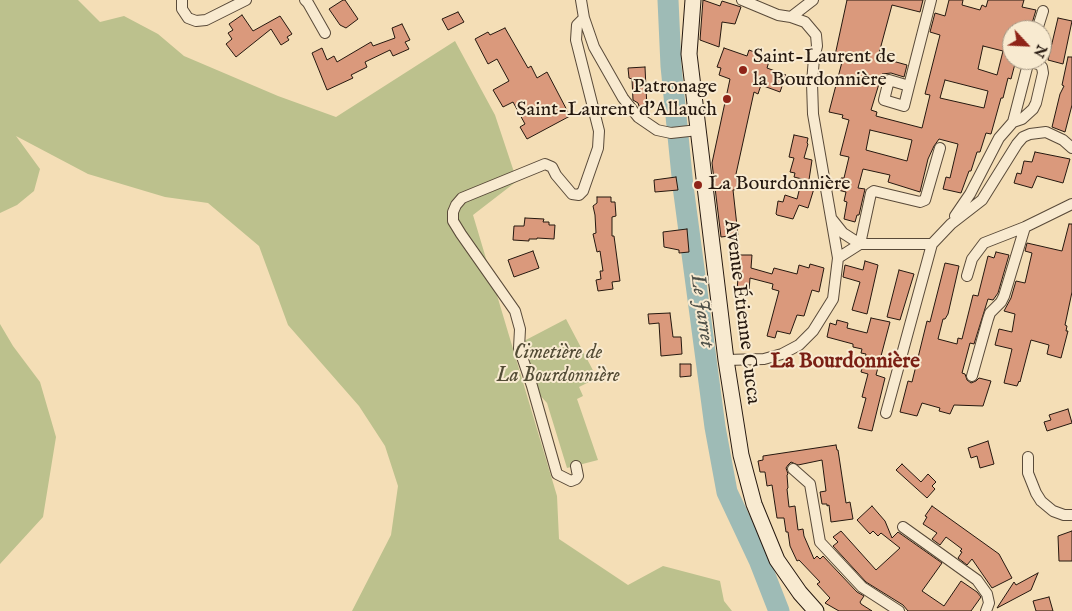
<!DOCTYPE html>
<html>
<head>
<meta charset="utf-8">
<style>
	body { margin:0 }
	#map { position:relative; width:1072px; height:611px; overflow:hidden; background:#f4deb6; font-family:"IM FELL English",serif }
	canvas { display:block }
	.north { position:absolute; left:1002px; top:20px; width:50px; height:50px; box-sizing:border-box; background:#f8ead0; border:1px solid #a49683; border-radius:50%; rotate:115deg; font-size:14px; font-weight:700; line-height:20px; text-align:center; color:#25180f }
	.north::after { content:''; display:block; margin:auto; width:18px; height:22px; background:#8f2418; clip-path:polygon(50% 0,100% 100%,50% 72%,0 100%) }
</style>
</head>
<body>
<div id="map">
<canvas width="1072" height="611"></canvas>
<div class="north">N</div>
</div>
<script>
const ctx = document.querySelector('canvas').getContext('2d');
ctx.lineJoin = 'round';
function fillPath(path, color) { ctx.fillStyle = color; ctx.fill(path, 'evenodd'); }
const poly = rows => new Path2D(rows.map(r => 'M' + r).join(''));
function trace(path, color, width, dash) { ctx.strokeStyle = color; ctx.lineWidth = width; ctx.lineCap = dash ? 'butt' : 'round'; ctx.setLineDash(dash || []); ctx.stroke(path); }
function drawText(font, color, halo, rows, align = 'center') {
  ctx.font = font + ' "IM FELL English",serif'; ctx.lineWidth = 4; ctx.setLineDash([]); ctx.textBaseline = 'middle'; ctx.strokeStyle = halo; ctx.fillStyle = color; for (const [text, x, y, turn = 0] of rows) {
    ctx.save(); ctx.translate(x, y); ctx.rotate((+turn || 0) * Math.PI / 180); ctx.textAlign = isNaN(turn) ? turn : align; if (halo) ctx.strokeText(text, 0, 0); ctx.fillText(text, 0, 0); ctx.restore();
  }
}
fillPath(poly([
	[0,0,78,0,100,22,124,16,158,34,184,56,278,96,336,117,455,41,495,115,517,181,473,215,557,496,559,539,628,585,663,566,720,581,724,601,732,611,352,611,391,535,398,486,385,446,359,406,288,325,259,246,208,203,165,197,88,174,16,136,40,169,34,191,17,205,0,213],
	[566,319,597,378,579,387,583,396,577,399,598,460,567,468,547,403,537,392,522,342],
	[0,324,13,346,40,382,56,437,43,517,0,564]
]), '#bcc18d');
trace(poly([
	[668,0,671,66,683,186,715,427,727,492,759,560,779,611]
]), '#9ebbb6', 21);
const building = poly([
	[343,0,345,0,358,19,346,28,340,25,329,9,343,0],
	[703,0,720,6,722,1,741,7,735,24,722,22,719,47,700,40,703,0],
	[847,0,923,0,920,12,892,5,878,57,907,65,904,77,891,73,882,74,871,110,877,112,876,116,922,128,930,95,925,94,940,35,930,32,935,13,945,16,949,0,963,0,962,5,980,10,982,5,986,7,988,0,1024,0,1022,7,1036,10,1030,30,1012,30,1012,60,1016,60,1011,79,1008,78,1003,98,1001,98,991,134,986,133,980,152,977,152,971,171,969,171,961,193,943,189,946,177,950,178,958,144,939,139,934,146,928,159,920,192,888,182,890,175,863,169,858,188,865,189,859,215,857,215,855,222,844,219,847,202,844,201,846,192,838,190,841,178,844,178,849,157,840,155,849,120,842,118,843,115,829,112,842,62,834,60,847,0],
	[983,46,1003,51,997,75,978,69,983,46],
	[945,80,988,91,984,108,940,98,945,80],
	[870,130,912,140,907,161,866,150,870,130],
	[458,12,464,22,448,30,442,19,458,12],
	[242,15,253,31,280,16,292,34,287,37,289,40,281,45,271,29,236,57,226,44,232,39,228,33,233,30,229,24,242,15],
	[1058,18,1072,21,1063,64,1048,60,1058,18],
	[402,24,410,40,405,42,409,49,393,56,390,50,365,62,367,67,351,75,353,78,327,90,312,53,322,48,327,60,334,56,337,62,371,42,373,46,395,38,392,28,402,24],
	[505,28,528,68,531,66,537,78,547,72,570,116,527,139,520,127,525,124,513,102,503,107,493,90,509,81,497,59,488,64,475,39,488,32,490,35,505,28],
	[724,48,747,56,749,50,770,58,767,68,786,75,780,92,761,85,758,94,754,92,736,174,738,189,733,190,738,235,721,237,712,163,730,79,719,75,721,68,717,67,724,48],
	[1068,57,1072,57,1072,105,1065,132,1052,127,1060,94,1064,86,1062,85,1068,57],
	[645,67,647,108,640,109,638,103,633,100,632,79,629,78,628,68,645,67],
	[794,135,808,138,807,143,808,144,804,158,812,160,809,180,816,182,808,208,799,205,793,219,777,215,776,214,778,201,783,202,785,195,797,199,802,179,794,177,795,173,790,172,794,158,789,157,794,135],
	[1035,152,1070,159,1063,183,1037,176,1032,188,1014,183,1017,173,1021,174,1024,161,1032,162,1035,152],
	[676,177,678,190,655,192,654,180,676,177],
	[597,197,611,197,611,202,615,202,616,216,612,217,612,236,614,236,620,281,612,282,613,289,598,291,596,280,601,279,600,271,603,271,600,251,597,252,593,234,596,233,595,215,593,206,597,203,597,197],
	[525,218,544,219,543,222,549,222,549,225,555,225,554,239,537,238,537,239,529,239,529,241,513,240,514,226,524,226,525,218],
	[1069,224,1072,224,1072,292,1065,325,1067,326,1066,331,1068,331,1061,358,1047,354,1049,345,1031,340,1020,382,1019,381,1017,386,1004,383,1012,349,995,345,999,329,1012,332,1015,314,1004,311,1011,298,1016,281,1025,283,1032,253,1025,251,1027,243,1062,251,1069,224],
	[687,229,689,252,679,253,679,250,664,247,663,232,687,229],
	[533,251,539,268,514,277,508,260,533,251],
	[996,252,1009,255,998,293,993,300,988,299,974,344,970,343,962,373,965,374,967,380,971,383,976,381,979,378,991,381,983,406,954,405,950,414,939,411,940,408,922,403,917,416,900,412,908,381,912,382,927,321,930,322,945,263,959,266,948,314,945,319,943,319,938,339,957,344,958,338,962,339,973,295,978,296,988,256,994,258,996,252],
	[740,255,752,255,751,268,772,274,774,268,797,274,799,265,809,268,810,264,824,268,819,292,812,290,804,316,797,315,790,334,777,331,775,338,767,336,779,291,772,289,773,284,750,278,749,291,737,290,740,255],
	[865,261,878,265,867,314,852,310,860,282,843,277,845,265,863,270,865,261],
	[899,270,914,274,900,320,887,317,899,270],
	[670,313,673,337,681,337,682,354,661,356,659,323,649,324,648,314,670,313],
	[871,318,890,322,876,375,885,378,872,431,858,428,866,398,862,397,868,374,861,372,866,354,861,353,862,349,853,347,853,344,827,337,830,323,836,325,837,320,848,323,847,328,867,333,871,318],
	[680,364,691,364,691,376,680,377,680,364],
	[1068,409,1072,423,1047,431,1044,422,1051,420,1049,415,1068,409],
	[988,441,994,464,980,468,977,456,971,458,968,448,988,441],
	[836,445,837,450,838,450,846,503,850,502,853,519,831,522,829,505,827,506,827,504,822,504,820,492,826,491,822,460,798,465,791,462,788,465,786,468,788,474,787,475,788,488,787,489,789,507,795,506,798,530,803,529,804,536,814,559,817,556,820,559,823,556,857,592,864,596,860,602,861,604,872,611,839,611,825,603,830,598,817,584,820,582,799,560,797,561,790,546,788,532,786,532,784,518,777,518,772,485,767,486,765,472,760,472,758,461,763,460,763,456,836,445],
	[902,464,921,482,928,474,936,482,932,486,935,489,927,498,896,470,902,464],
	[872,506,885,521,892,538,898,532,942,563,922,591,944,606,961,581,977,592,981,597,971,611,908,611,903,605,866,582,833,546,838,542,833,537,841,531,876,570,900,548,881,533,878,536,873,531,870,534,857,520,872,506],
	[932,506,999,554,1012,578,992,588,972,559,967,565,958,558,962,552,960,551,962,549,946,537,940,545,932,539,937,533,923,524,927,517,925,516,932,506],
	[1072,531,1072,561,1059,561,1058,536,1072,531],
	[1038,573,1031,590,997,608,1014,582,1016,585,1038,573],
	[1049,597,1053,611,1036,611,1033,601,1049,597]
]);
fillPath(building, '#da997c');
trace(building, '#25180f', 1);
const street = poly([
	[182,0,182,9,188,18,196,21,206,20,246,0],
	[305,0,308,3,325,33],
	[581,0,584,18,594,47,623,98,638,117,657,130,671,133,698,130],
	[791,17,813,0],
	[1037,30,1043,11],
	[909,86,889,80,884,100,904,106,909,86,931,0],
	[1013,122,1022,119,1033,109,1036,103,1043,73,1042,67,1038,64,1029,62],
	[955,216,970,194,999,138,1013,122,1029,60],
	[831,218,843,233,860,244],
	[860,244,871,193,874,191,920,202,925,200,940,148],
	[838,258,860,244,932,244,951,224,982,200,1017,144,1023,137,1030,134,1046,132,1063,140,1072,148],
	[967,276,972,259,984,243,1025,227,1072,204],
	[726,360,764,359,782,354,799,345,813,331,833,299,838,258,813,114,812,83,814,58,817,46,816,35,805,22,791,17,778,15,742,0],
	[972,376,988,319,990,313,1001,302,1004,296,1025,227],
	[886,413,932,244],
	[1028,457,1028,473,1036,493,1041,501,1053,511,1064,515,1072,515],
	[576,466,578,476,576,479,571,481,557,474,532,386,519,348,520,329,515,311,461,234,453,221,453,212,456,205,462,198,545,164,552,167,556,175,572,194,579,195,583,191,598,148,599,131,576,40,577,25,584,18],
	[793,469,810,484,820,542,862,587,899,611],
	[903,527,977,580,987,594,989,603,986,611]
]);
const secondary = poly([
	[693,0,689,54,726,360,741,455,754,504,777,560,800,593,816,611]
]);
trace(street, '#594a39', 12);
trace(secondary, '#25180f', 17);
trace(street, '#f8ead0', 10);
trace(secondary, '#f8ead0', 15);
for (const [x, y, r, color] of [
	[743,70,5,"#8f2418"],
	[727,99,5,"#8f2418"],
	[698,185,5,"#8f2418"]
]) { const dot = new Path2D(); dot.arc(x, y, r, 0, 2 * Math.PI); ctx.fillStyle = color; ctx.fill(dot); trace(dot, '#f8ead0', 2); }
drawText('20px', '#25180f', '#f8ead0', [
	["Saint-Laurent de",753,58],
	["la Bourdonnière",753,81],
	["Patronage",717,88,"right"],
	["Saint-Laurent d'Allauch",717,111,"right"],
	["La Bourdonnière",708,185]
], 'left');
drawText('20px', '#25180f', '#f8ead0', [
	["Avenue Étienne Cucca",741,312,83]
]);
drawText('italic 20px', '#524b35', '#f8ead0', [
	["Cimetière de",558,354],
	["La Bourdonnière",558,377]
]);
drawText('italic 21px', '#4f5149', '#f8ead0', [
	["Le Jarret",701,311,82]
]);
drawText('bold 21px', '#7a1f14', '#f8ead0', [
	["La Bourdonnière",845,363]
]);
</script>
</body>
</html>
